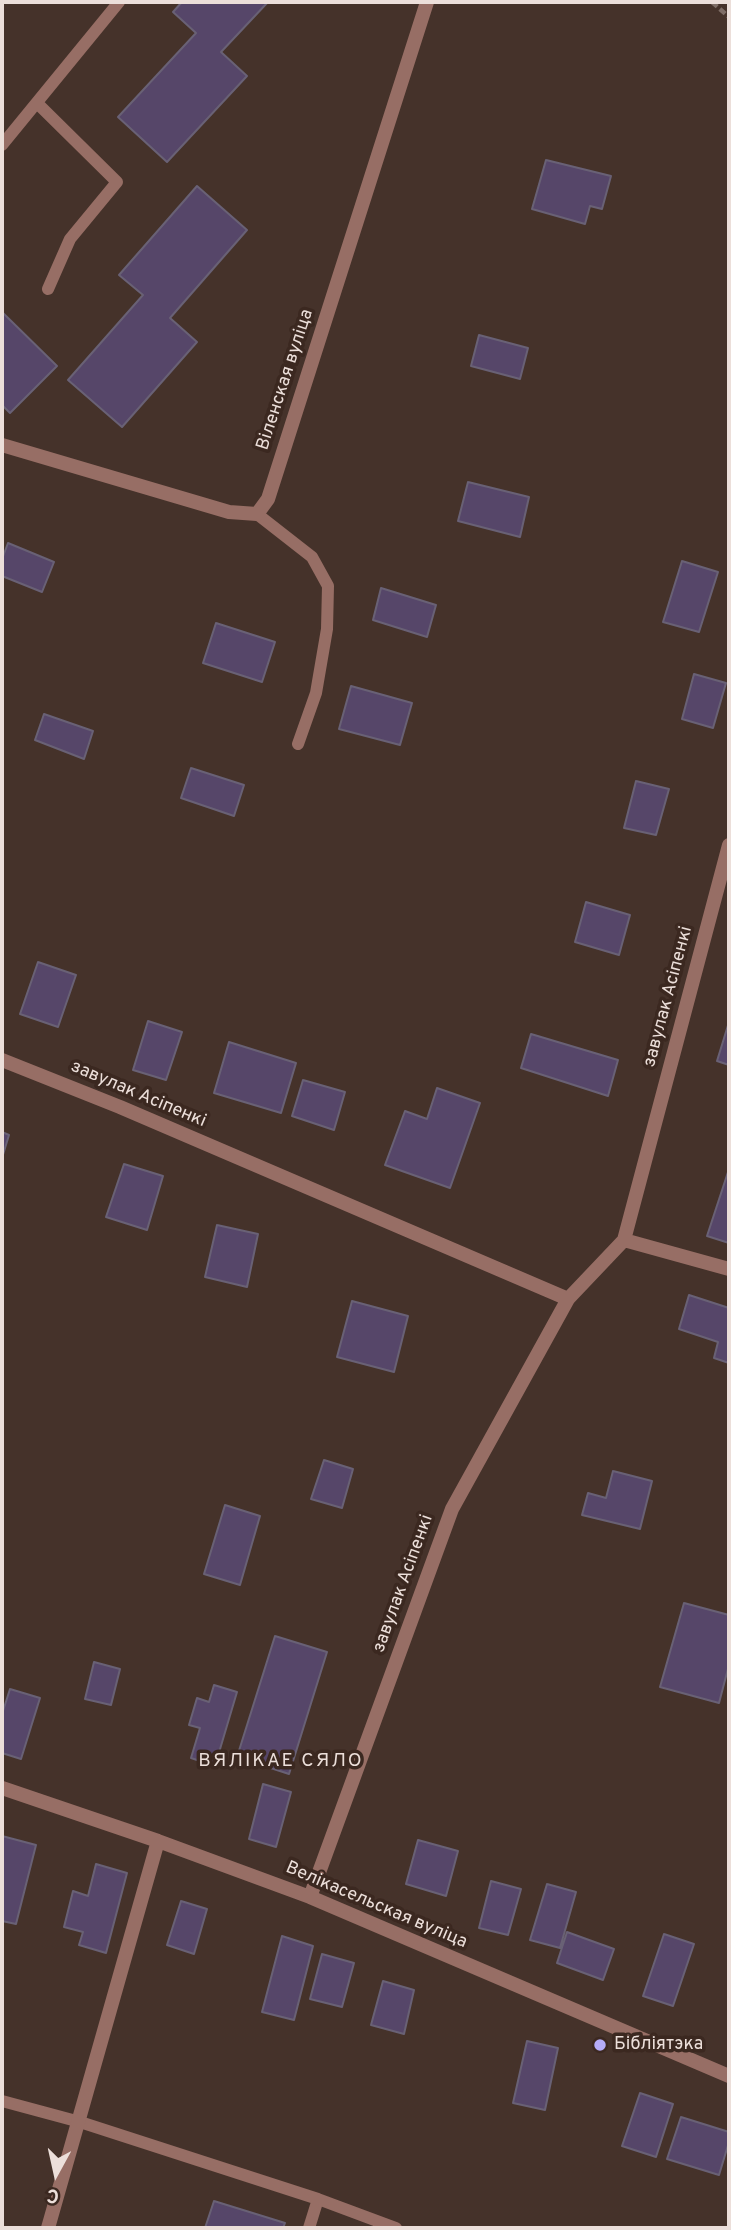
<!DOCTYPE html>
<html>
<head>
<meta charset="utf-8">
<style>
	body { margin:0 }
	#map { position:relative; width:731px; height:2230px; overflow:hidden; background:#45322a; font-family:Overpass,sans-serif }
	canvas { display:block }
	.frame { position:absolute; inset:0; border:4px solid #ecdfda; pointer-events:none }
	.north { position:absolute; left:21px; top:2139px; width:70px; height:70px; -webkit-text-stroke:5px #3b2820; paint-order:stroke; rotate:188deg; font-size:19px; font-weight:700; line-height:28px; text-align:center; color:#ecdfda }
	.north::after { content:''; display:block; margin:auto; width:24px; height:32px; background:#ecdfda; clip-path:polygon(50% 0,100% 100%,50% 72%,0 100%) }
</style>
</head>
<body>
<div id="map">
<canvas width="731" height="2230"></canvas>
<div class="frame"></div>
<div class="north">С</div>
</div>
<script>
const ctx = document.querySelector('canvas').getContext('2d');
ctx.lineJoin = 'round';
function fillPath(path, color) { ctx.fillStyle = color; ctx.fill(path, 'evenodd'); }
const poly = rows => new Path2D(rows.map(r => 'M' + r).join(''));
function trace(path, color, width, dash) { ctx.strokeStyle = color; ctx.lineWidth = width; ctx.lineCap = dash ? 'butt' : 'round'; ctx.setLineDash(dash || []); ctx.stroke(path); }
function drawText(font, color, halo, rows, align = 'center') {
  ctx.font = font + ' Overpass,sans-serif'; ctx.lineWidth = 7; ctx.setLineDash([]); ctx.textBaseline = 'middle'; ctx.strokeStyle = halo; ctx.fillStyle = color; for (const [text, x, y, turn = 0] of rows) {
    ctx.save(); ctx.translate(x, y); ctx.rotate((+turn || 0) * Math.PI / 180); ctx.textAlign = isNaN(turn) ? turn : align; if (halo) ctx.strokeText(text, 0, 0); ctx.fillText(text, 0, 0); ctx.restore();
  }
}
const building = poly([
	[182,2,268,2,221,52,247,76,167,162,118,117,196,33,173,12,182,2],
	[546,160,611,176,602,209,590,206,585,224,532,209,546,160],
	[197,186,247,230,170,318,197,342,122,427,68,380,143,295,119,275,197,186],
	[2,312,57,366,10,413,2,405,2,312],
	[479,335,528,348,520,379,471,366,479,335],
	[468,482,529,497,520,537,458,521,468,482],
	[8,543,54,562,42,592,2,576,2,559,8,543],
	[682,561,718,572,699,632,663,622,682,561],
	[381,588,436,605,427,637,373,620,381,588],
	[216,623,275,642,262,682,203,663,216,623],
	[694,674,726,683,713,728,682,719,694,674],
	[351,686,412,703,400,745,339,729,351,686],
	[44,714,93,731,84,759,35,740,44,714],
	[191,768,244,785,234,816,181,798,191,768],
	[636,781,669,789,656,835,624,828,636,781],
	[586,902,630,915,619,955,575,942,586,902],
	[38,962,76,975,58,1027,20,1014,38,962],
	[148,1021,182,1032,166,1080,133,1070,148,1021],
	[729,1022,729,1065,717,1061,729,1022],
	[531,1034,618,1060,608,1096,521,1068,531,1034],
	[229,1042,296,1063,281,1113,214,1093,229,1042],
	[303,1080,345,1092,334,1130,292,1116,303,1080],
	[437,1088,480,1103,450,1188,385,1165,405,1111,427,1119,437,1088],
	[2,1132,9,1135,2,1158,2,1132],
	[124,1164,163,1176,147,1230,106,1217,124,1164],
	[729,1169,729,1243,707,1236,729,1169],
	[217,1225,258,1234,247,1287,205,1277,217,1225],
	[689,1295,729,1308,729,1363,714,1358,718,1342,679,1329,689,1295],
	[352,1301,408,1316,394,1372,337,1357,352,1301],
	[324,1460,353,1469,342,1508,311,1499,324,1460],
	[613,1471,652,1481,640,1529,582,1515,588,1493,606,1498,613,1471],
	[225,1505,260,1516,240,1585,204,1574,225,1505],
	[684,1603,729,1615,729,1665,719,1703,660,1687,684,1603],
	[275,1636,327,1652,289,1774,237,1757,275,1636],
	[94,1662,120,1669,111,1705,85,1699,94,1662],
	[214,1685,237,1692,215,1766,191,1758,200,1728,189,1725,197,1698,209,1702,214,1685],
	[10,1689,40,1698,21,1759,2,1753,2,1714,10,1689],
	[263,1784,291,1792,276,1847,249,1839,263,1784],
	[2,1836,36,1845,16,1924,2,1921,2,1836],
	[418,1840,458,1851,446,1896,406,1884,418,1840],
	[96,1864,127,1873,106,1953,79,1945,83,1932,64,1927,73,1891,88,1896,96,1864],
	[491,1881,521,1889,508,1935,479,1928,491,1881],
	[547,1884,576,1892,560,1948,530,1940,547,1884],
	[181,1901,207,1909,194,1954,167,1945,181,1901],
	[567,1932,614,1949,603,1980,557,1963,567,1932],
	[664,1934,694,1944,673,2006,643,1996,664,1934],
	[282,1936,313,1946,294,2020,262,2012,282,1936],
	[322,1954,354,1963,342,2007,310,1999,322,1954],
	[383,1981,414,1990,404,2034,371,2025,383,1981],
	[527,2041,558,2048,545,2110,513,2103,527,2041],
	[640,2093,673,2104,656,2157,622,2146,640,2093],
	[681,2117,729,2132,729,2142,719,2175,667,2159,681,2117],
	[214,2201,285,2223,283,2228,205,2228,214,2201]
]);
fillPath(building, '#564669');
trace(building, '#696175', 2);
trace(poly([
	[712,2,729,17]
]), '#7e6d66', 4.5, [7, 3.5]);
trace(poly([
	[38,104,117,182,70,239,48,289],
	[2,145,119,2],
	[257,514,312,557,328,586,327,629,316,693,298,744],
	[2,2101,80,2122,318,2199,396,2228],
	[309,2228,318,2199]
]), '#976e65', 12);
trace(poly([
	[2,445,229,512,257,514,268,499,427,2],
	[2,1060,120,1107,568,1299],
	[624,1240,729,1269],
	[2,1788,158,1841,310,1897,729,2076],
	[310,1897,452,1509,568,1299,624,1240,729,845],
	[48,2228,158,1841]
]), '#976e65', 14);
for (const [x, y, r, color] of [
	[600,2045,7,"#b5acf8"]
]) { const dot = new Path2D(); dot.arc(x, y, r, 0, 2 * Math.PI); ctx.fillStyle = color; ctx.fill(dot); trace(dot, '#3b2820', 2.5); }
drawText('18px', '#ecdfda', '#3b2820', [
	["Віленская вуліца",286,380,-72],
	["завулак Асіпенкі",669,997,-75],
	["завулак Асіпенкі",138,1095,23],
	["завулак Асіпенкі",404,1584,-70],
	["Велікасельская вуліца",376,1906,23]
]);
drawText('18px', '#ecdfda', '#3b2820', [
	["Бібліятэка",614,2045]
], 'left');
ctx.letterSpacing = '2px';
drawText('19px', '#ecdfda', '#3b2820', [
	["ВЯЛІКАЕ СЯЛО",281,1762]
]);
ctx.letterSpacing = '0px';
</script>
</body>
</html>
